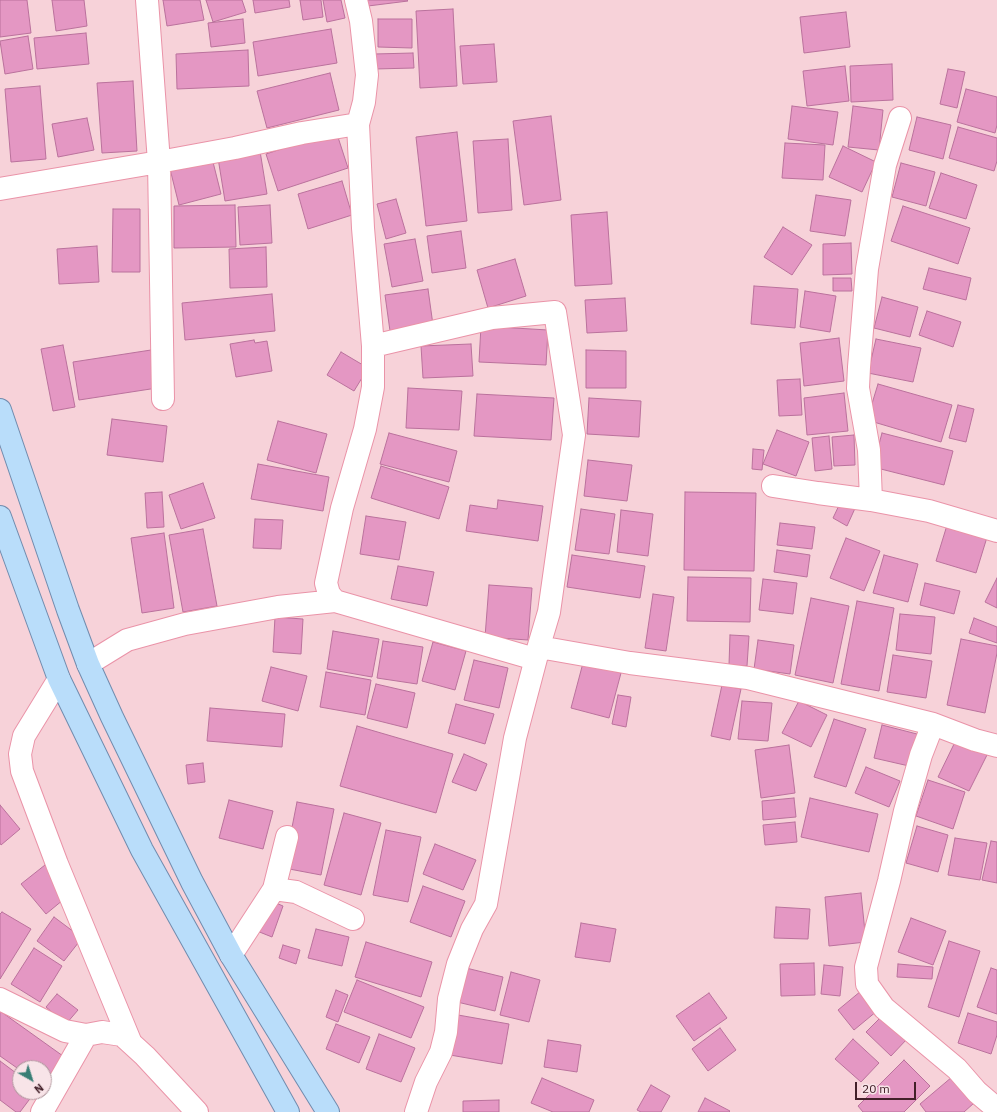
<!DOCTYPE html>
<html>
<head>
<meta charset="utf-8">
<style>
	body { margin:0 }
	#map { position:relative; width:997px; height:1112px; overflow:hidden; background:#f7d2d9; font-family:"IBM Plex Sans",sans-serif }
	canvas { display:block }
	.north { position:absolute; left:12px; top:1060px; width:40px; height:40px; box-sizing:border-box; background:#f8e4e8; border:1px solid #af969c; border-radius:50%; rotate:141deg; font-size:11px; font-weight:700; line-height:16px; text-align:center; color:#422029 }
	.north::after { content:''; display:block; margin:auto; width:14px; height:18px; background:#387e75; clip-path:polygon(50% 0,100% 100%,50% 72%,0 100%) }
	.scale { position:absolute; left:855px; top:1082px; width:61px; height:18px; box-sizing:border-box; border:2px solid #422029; border-top:0; padding-left:5px; font-size:12px; line-height:14px; white-space:nowrap; color:#422029; -webkit-text-stroke:3px #f8e4e8; paint-order:stroke }
</style>
</head>
<body>
<div id="map">
<canvas width="997" height="1112"></canvas>
<div class="north">N</div>
<div class="scale">20 m</div>
</div>
<script>
const ctx = document.querySelector('canvas').getContext('2d');
ctx.lineJoin = 'round';
function fillPath(path, color) { ctx.fillStyle = color; ctx.fill(path, 'evenodd'); }
const poly = rows => new Path2D(rows.map(r => 'M' + r).join(''));
function trace(path, color, width, dash) { ctx.strokeStyle = color; ctx.lineWidth = width; ctx.lineCap = dash ? 'butt' : 'round'; ctx.setLineDash(dash || []); ctx.stroke(path); }
const building = poly([
	[0,0,27,0,31,33,0,37,0,0],
	[52,0,84,0,87,26,56,31,52,0],
	[163,0,200,0,204,20,167,26,163,0],
	[206,0,242,0,246,12,213,22,206,0],
	[253,0,289,0,290,7,255,13,253,0],
	[300,0,321,0,323,17,303,20,300,0],
	[323,0,341,0,345,18,327,22,323,0],
	[367,0,407,0,408,1,368,6,367,0],
	[453,9,457,86,420,88,416,11,453,9],
	[846,12,850,47,804,53,800,17,846,12],
	[243,19,245,43,211,47,208,23,243,19],
	[378,19,412,19,412,48,378,47,378,19],
	[331,29,337,63,258,76,253,42,331,29],
	[86,33,89,64,37,69,34,38,86,33],
	[28,36,33,69,5,74,0,41,28,36],
	[494,44,497,82,463,84,460,46,494,44],
	[248,50,249,86,177,89,176,54,248,50],
	[413,53,414,68,375,69,374,54,413,53],
	[892,64,893,100,851,102,850,66,892,64],
	[845,66,849,101,807,106,803,71,845,66],
	[948,69,965,72,957,108,940,104,948,69],
	[330,73,339,110,267,128,257,91,330,73],
	[133,81,137,151,102,153,97,83,133,81],
	[40,86,46,159,11,162,5,89,40,86],
	[966,89,997,97,997,125,995,133,957,122,966,89],
	[792,106,838,112,833,145,788,139,792,106],
	[853,106,883,110,879,150,848,147,853,106],
	[551,116,561,200,524,205,513,121,551,116],
	[917,117,951,125,943,159,909,150,917,117],
	[87,118,94,150,58,157,52,124,87,118],
	[958,127,997,138,997,161,994,171,949,158,958,127],
	[336,131,348,168,278,191,266,154,336,131],
	[457,132,467,221,426,226,416,137,457,132],
	[508,139,512,210,478,213,473,141,508,139],
	[785,143,825,145,823,180,782,178,785,143],
	[843,146,876,162,862,192,829,177,843,146],
	[260,151,267,194,225,201,218,158,260,151],
	[212,158,221,194,179,205,170,169,212,158],
	[901,163,935,172,926,206,892,197,901,163],
	[941,173,977,185,966,219,929,208,941,173],
	[342,181,352,215,308,229,298,194,342,181],
	[816,195,851,200,845,236,810,231,816,195],
	[396,199,406,233,386,239,377,204,396,199],
	[235,205,236,247,174,248,174,206,235,205],
	[270,205,272,243,240,245,238,207,270,205],
	[903,206,970,228,958,264,891,241,903,206],
	[113,209,140,209,140,272,112,272,113,209],
	[607,212,612,284,575,286,571,215,607,212],
	[783,227,812,245,792,275,764,257,783,227],
	[461,231,466,268,432,273,427,236,461,231],
	[415,239,423,281,392,287,384,244,415,239],
	[851,243,852,274,823,275,823,244,851,243],
	[97,246,99,282,59,284,57,249,97,246],
	[266,247,267,287,230,288,229,249,266,247],
	[515,259,526,296,488,308,477,270,515,259],
	[929,268,971,278,966,300,923,289,929,268],
	[833,278,851,278,852,291,833,291,833,278],
	[754,286,798,289,795,328,751,324,754,286],
	[428,289,433,325,390,331,385,295,428,289],
	[805,291,836,296,830,332,800,327,805,291],
	[272,294,275,331,185,340,182,303,272,294],
	[882,297,918,307,910,337,874,328,882,297],
	[625,298,627,331,587,333,585,300,625,298],
	[927,311,961,322,953,347,919,335,927,311],
	[481,326,548,330,546,365,479,362,481,326],
	[839,338,844,381,804,386,800,343,839,338],
	[876,339,921,348,913,382,868,373,876,339],
	[254,340,255,343,267,341,272,371,236,377,230,344,254,340],
	[471,344,473,376,423,378,421,346,471,344],
	[63,345,75,407,53,411,41,349,63,345],
	[151,350,157,388,79,400,73,362,151,350],
	[586,350,626,351,626,388,586,388,586,350],
	[341,352,368,368,354,391,327,375,341,352],
	[800,379,802,415,779,416,777,380,800,379],
	[878,384,952,405,941,442,867,420,878,384],
	[408,388,462,391,459,430,406,428,408,388],
	[844,393,848,431,807,435,804,398,844,393],
	[477,394,554,398,551,440,474,436,477,394],
	[589,398,641,401,639,437,587,434,589,398],
	[958,405,974,409,966,442,949,438,958,405],
	[112,419,167,426,163,462,107,455,112,419],
	[278,421,327,434,316,473,267,460,278,421],
	[777,430,809,442,796,476,763,464,777,430],
	[389,433,457,451,449,482,380,464,389,433],
	[882,433,953,451,944,485,873,467,882,433],
	[854,435,855,465,834,466,832,437,854,435],
	[829,436,832,469,815,471,812,438,829,436],
	[753,449,764,450,762,470,752,469,753,449],
	[588,460,632,465,627,501,584,496,588,460],
	[258,464,329,477,323,511,251,499,258,464],
	[381,466,449,487,439,519,371,498,381,466],
	[203,483,215,518,181,529,169,495,203,483],
	[162,492,164,527,147,528,145,493,162,492],
	[685,492,756,493,754,571,684,570,685,492],
	[843,497,857,504,847,526,833,518,843,497],
	[498,500,543,506,538,541,466,531,470,505,497,509,498,500],
	[581,509,615,514,609,554,575,550,581,509],
	[621,510,653,514,648,556,617,552,621,510],
	[366,516,406,522,399,560,360,554,366,516],
	[255,519,283,520,281,549,253,548,255,519],
	[948,522,988,534,976,573,936,561,948,522],
	[780,523,815,527,812,549,777,545,780,523],
	[203,529,217,606,183,612,169,535,203,529],
	[164,533,174,608,142,613,131,538,164,533],
	[846,538,880,551,864,591,830,578,846,538],
	[777,550,810,555,807,577,774,572,777,550],
	[572,555,645,566,640,598,567,587,572,555],
	[884,555,918,564,908,602,873,593,884,555],
	[398,566,434,572,427,606,391,599,398,566],
	[688,577,751,578,750,622,687,621,688,577],
	[997,578,997,608,985,602,997,578],
	[763,579,797,583,793,614,759,610,763,579],
	[925,583,960,591,954,614,920,605,925,583],
	[489,585,532,588,528,640,485,637,489,585],
	[653,594,674,597,666,651,645,648,653,594],
	[811,598,849,606,833,683,795,675,811,598],
	[857,601,894,608,879,691,841,684,857,601],
	[900,614,935,617,931,654,896,650,900,614],
	[275,617,303,619,301,654,273,652,275,617],
	[974,618,997,627,997,643,969,633,974,618],
	[333,631,379,639,372,677,327,669,333,631],
	[730,635,749,636,747,666,729,665,730,635],
	[961,639,997,646,997,653,985,713,947,705,961,639],
	[758,640,794,645,790,674,754,669,758,640],
	[383,641,423,647,417,684,377,678,383,641],
	[433,642,466,651,455,690,422,681,433,642],
	[893,655,932,661,926,698,887,692,893,655],
	[474,660,508,668,499,708,464,700,474,660],
	[583,663,621,673,609,718,571,708,583,663],
	[271,667,307,676,298,711,262,701,271,667],
	[326,672,371,680,365,715,320,707,326,672],
	[376,684,415,693,407,728,367,718,376,684],
	[722,685,741,689,730,740,711,736,722,685],
	[618,695,631,697,626,727,612,724,618,695],
	[742,701,772,703,768,741,738,739,742,701],
	[799,701,827,715,811,747,782,733,799,701],
	[456,704,494,714,485,744,448,733,456,704],
	[210,708,285,714,282,747,207,741,210,708],
	[834,719,866,729,846,787,814,777,834,719],
	[882,725,917,734,909,766,874,758,882,725],
	[357,726,453,754,436,813,340,786,357,726],
	[956,740,987,755,969,791,938,777,956,740],
	[789,745,795,793,761,798,755,750,789,745],
	[464,754,487,764,476,791,452,782,464,754],
	[203,763,205,782,188,784,186,765,203,763],
	[866,767,900,781,889,807,855,793,866,767],
	[928,780,965,792,953,829,916,816,928,780],
	[794,798,796,817,763,820,762,801,794,798],
	[810,798,878,814,869,852,801,837,810,798],
	[229,800,273,811,263,849,219,838,229,800],
	[297,802,334,809,321,875,284,868,297,802],
	[0,805,20,829,1,845,0,843,0,805],
	[344,813,381,823,361,895,324,885,344,813],
	[795,822,797,842,765,845,763,825,795,822],
	[917,826,948,835,938,872,906,863,917,826],
	[386,830,421,837,408,902,373,895,386,830],
	[955,838,987,843,980,880,948,875,955,838],
	[991,841,997,842,997,883,982,880,991,841],
	[435,844,476,860,463,890,423,874,435,844],
	[45,865,69,895,46,914,21,884,45,865],
	[423,886,465,901,451,937,410,922,423,886],
	[861,893,866,942,829,946,825,897,861,893],
	[269,900,283,906,272,937,257,931,269,900],
	[776,907,810,909,808,939,774,938,776,907],
	[2,912,31,929,0,979,0,914,2,912],
	[54,917,82,938,64,961,37,941,54,917],
	[911,918,946,931,933,965,898,952,911,918],
	[581,923,616,929,610,962,575,957,581,923],
	[316,929,349,937,342,966,308,958,316,929],
	[949,941,980,951,959,1017,928,1007,949,941],
	[366,942,432,962,421,997,355,977,366,942],
	[283,945,300,950,296,964,279,958,283,945],
	[34,948,62,966,40,1002,11,984,34,948],
	[814,963,815,995,781,996,780,964,814,963],
	[898,964,933,967,932,979,897,977,898,964],
	[824,965,843,967,840,996,821,994,824,965],
	[462,967,503,977,495,1011,453,1001,462,967],
	[991,968,997,970,997,1014,977,1007,991,968],
	[511,972,540,980,529,1022,500,1015,511,972],
	[357,980,424,1007,411,1038,344,1012,357,980],
	[336,990,348,995,338,1022,326,1017,336,990],
	[861,991,877,1011,854,1030,838,1010,861,991],
	[709,993,727,1018,694,1041,676,1016,709,993],
	[57,994,78,1010,66,1024,46,1007,57,994],
	[0,1011,63,1056,44,1083,44,1068,20,1068,20,1070,0,1056,0,1011],
	[968,1013,997,1022,997,1035,991,1054,958,1043,968,1013],
	[458,1015,509,1024,502,1064,450,1055,458,1015],
	[883,1015,907,1039,891,1056,866,1032,883,1015],
	[336,1024,370,1037,359,1063,326,1049,336,1024],
	[720,1028,736,1050,708,1071,692,1049,720,1028],
	[379,1034,415,1048,401,1082,366,1069,379,1034],
	[853,1039,879,1063,861,1082,835,1059,853,1039],
	[548,1040,581,1045,577,1072,544,1067,548,1040],
	[904,1060,930,1086,904,1112,863,1112,858,1106,904,1060],
	[0,1061,20,1076,20,1092,35,1092,20,1112,16,1112,0,1100,0,1061],
	[952,1077,974,1103,964,1112,926,1112,920,1104,952,1077],
	[542,1078,594,1100,589,1112,553,1112,531,1103,542,1078],
	[651,1085,670,1096,661,1112,641,1112,637,1110,651,1085],
	[705,1098,730,1111,729,1112,698,1112,705,1098],
	[499,1100,499,1112,463,1112,463,1101,499,1100]
]);
fillPath(building, '#e497c3');
trace(building, '#ba719c', 1);
const minor = poly([
	[147,0,159,162,163,399],
	[356,0,361,21,367,75,364,102,358,124,363,228,373,346,373,387,365,429,342,508,326,583,329,594,335,601,535,659,549,612,574,435,555,312,492,318,373,346],
	[0,189,159,162,235,148,302,133,358,124],
	[773,486,818,493,871,500,929,511,997,531],
	[871,500,869,450,858,388,859,367,867,269,885,165,900,118],
	[88,664,127,640,185,624,278,607,335,601],
	[59,679,24,736,20,754,22,771,57,864,130,1041],
	[933,724,921,755,905,811,889,881,866,967,867,984,884,1008,957,1069,977,1092,997,1109],
	[274,889,296,892,353,919],
	[231,955,274,889,287,837],
	[0,999,65,1031,86,1035,102,1032,122,1035,145,1056,197,1112],
	[42,1112,86,1035],
	[416,1112,426,1082,441,1052,446,1032,449,999,458,964,472,929,486,904,515,738,539,647,630,663,748,678,933,724,975,740,997,746]
]);
const major = poly([
	[0,410,68,610,88,664,112,717,192,882,231,955,328,1112],
	[0,517,59,679,142,850,288,1112]
]);
trace(minor, '#ea93a8', 24);
trace(major, '#718cae', 24);
trace(minor, '#fff', 22);
trace(major, '#b9ddfa', 22);
</script>
</body>
</html>
